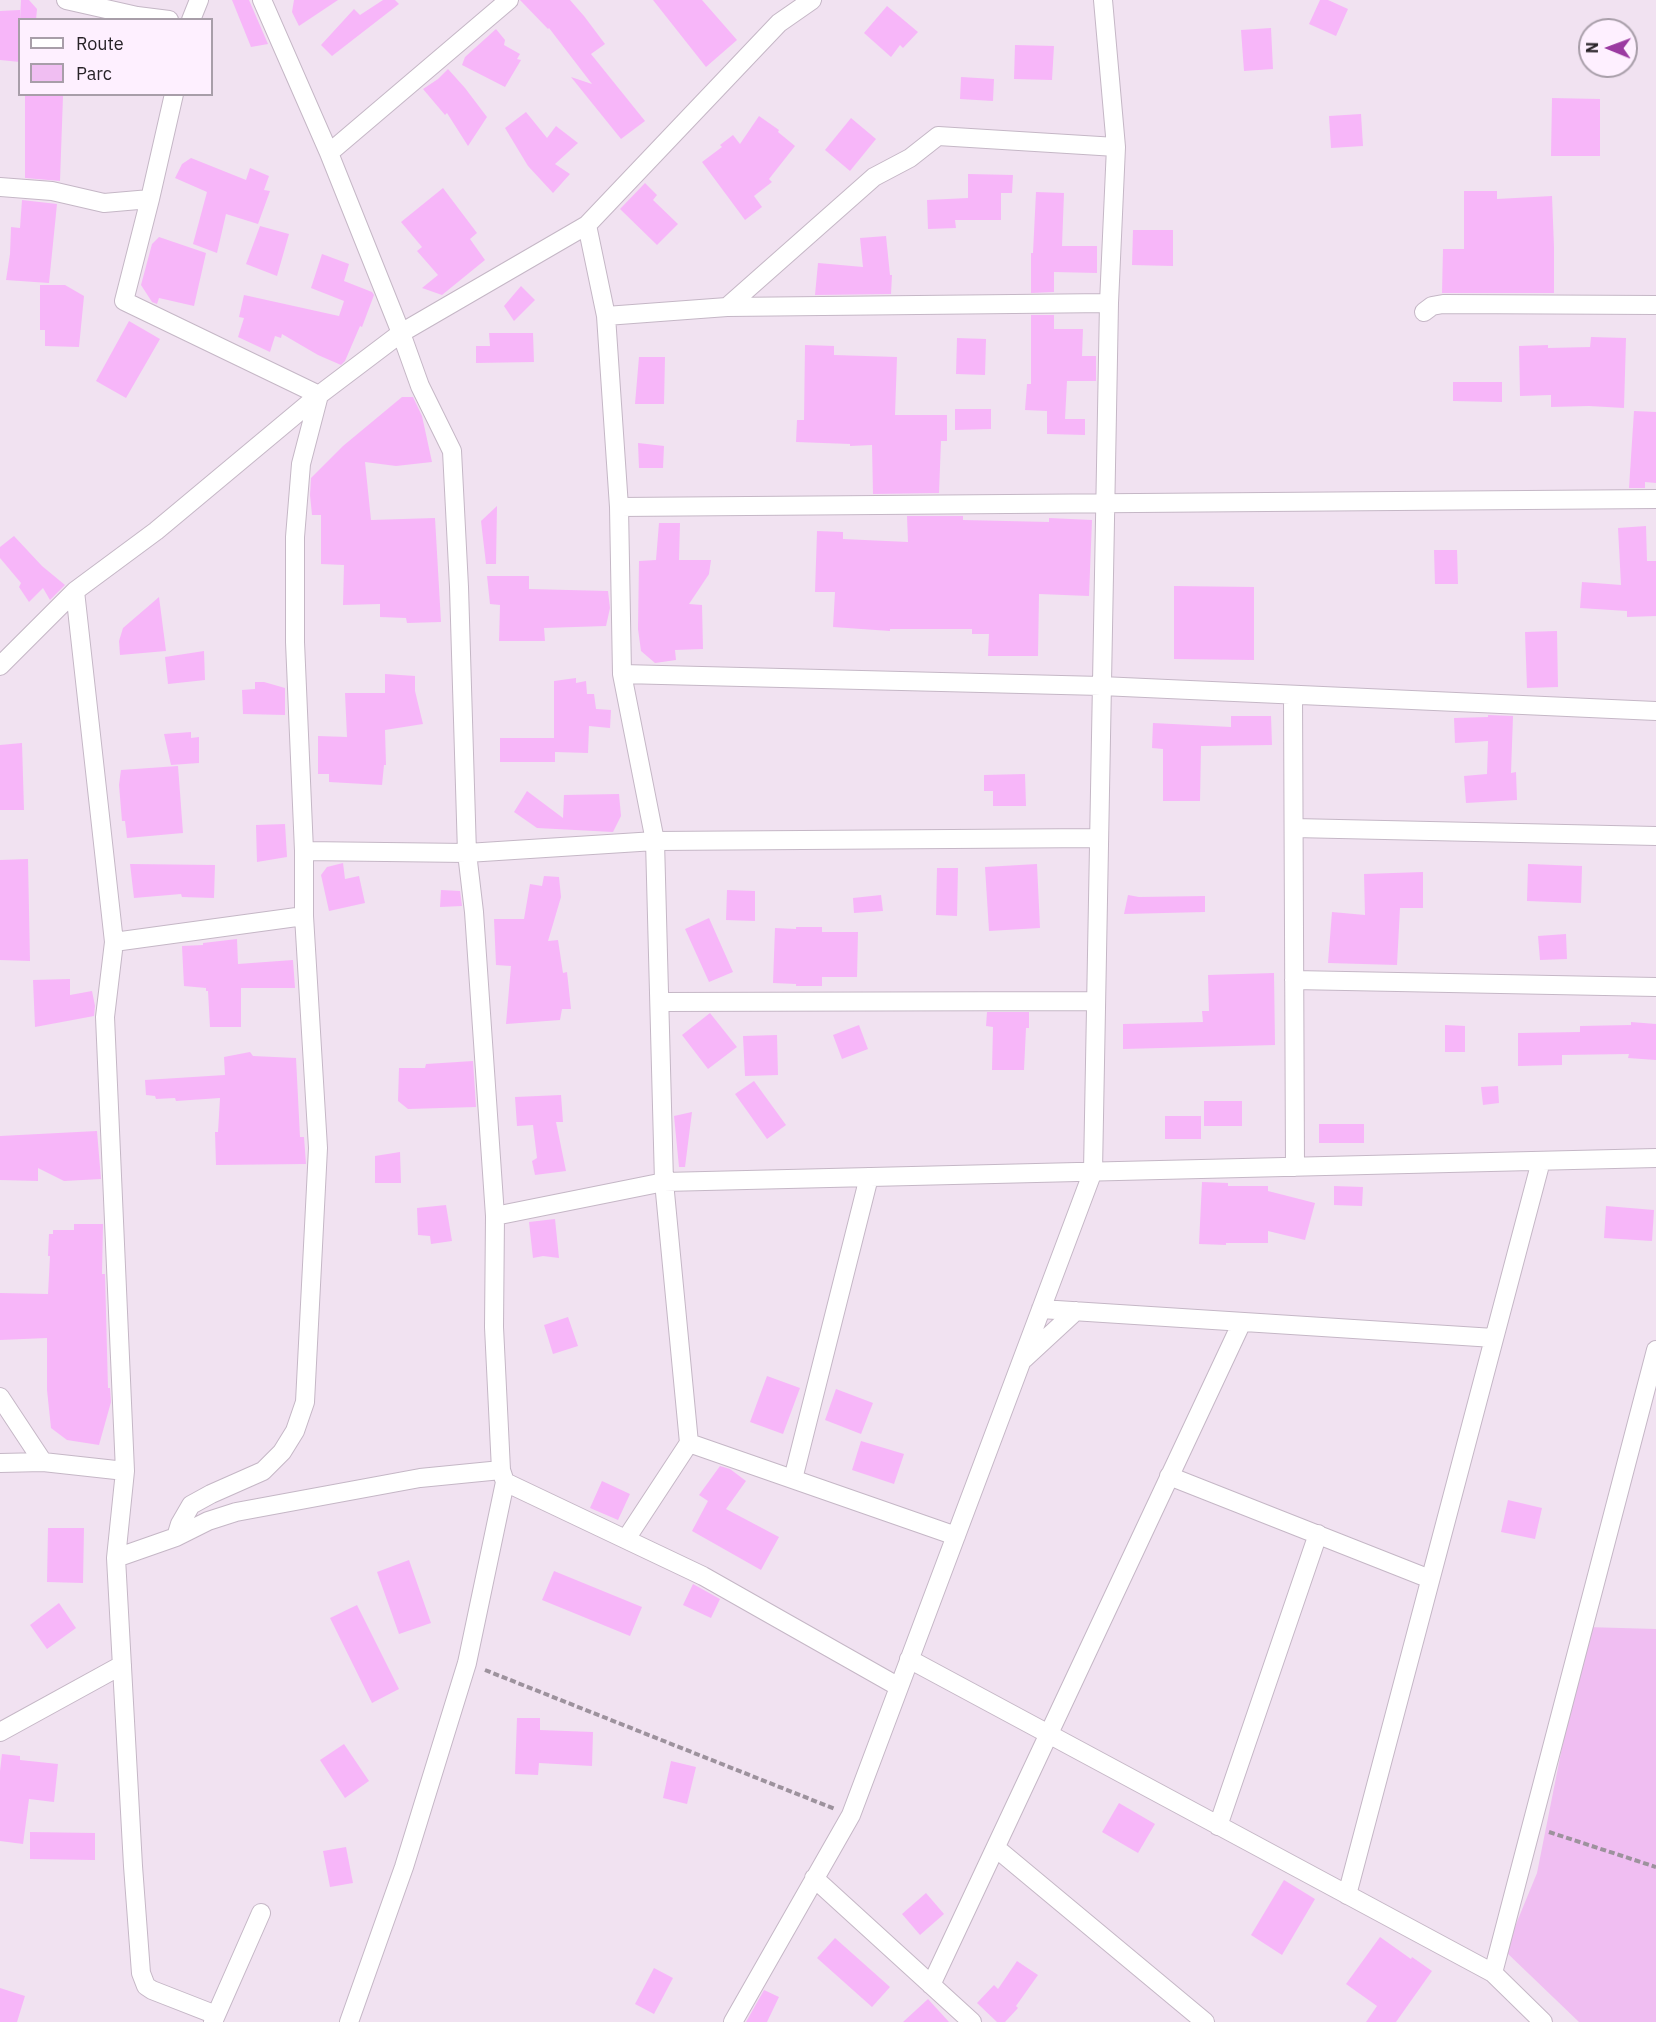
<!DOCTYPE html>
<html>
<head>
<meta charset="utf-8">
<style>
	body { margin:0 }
	#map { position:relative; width:1656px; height:2022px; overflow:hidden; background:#f1e2f1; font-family:"IBM Plex Sans",sans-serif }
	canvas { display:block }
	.legend { position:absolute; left:18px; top:18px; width:195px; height:78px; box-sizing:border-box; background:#fef0ff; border:2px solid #a89ea9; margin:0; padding:8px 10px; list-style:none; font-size:18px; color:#282328 }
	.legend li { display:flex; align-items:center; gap:12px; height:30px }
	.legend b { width:30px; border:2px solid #a89ea9 }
	.north { position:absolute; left:1578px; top:18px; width:60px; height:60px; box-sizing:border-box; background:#fef0ff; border:2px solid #a89ea9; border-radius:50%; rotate:271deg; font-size:16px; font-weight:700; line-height:24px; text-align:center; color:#282328 }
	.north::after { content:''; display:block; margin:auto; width:21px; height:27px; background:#9b3aa1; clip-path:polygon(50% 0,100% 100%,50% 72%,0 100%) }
</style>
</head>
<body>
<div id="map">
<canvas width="1656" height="2022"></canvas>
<ul class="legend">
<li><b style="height:8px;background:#fff"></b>Route</li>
<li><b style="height:16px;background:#f0bef2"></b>Parc</li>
</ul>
<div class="north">N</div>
</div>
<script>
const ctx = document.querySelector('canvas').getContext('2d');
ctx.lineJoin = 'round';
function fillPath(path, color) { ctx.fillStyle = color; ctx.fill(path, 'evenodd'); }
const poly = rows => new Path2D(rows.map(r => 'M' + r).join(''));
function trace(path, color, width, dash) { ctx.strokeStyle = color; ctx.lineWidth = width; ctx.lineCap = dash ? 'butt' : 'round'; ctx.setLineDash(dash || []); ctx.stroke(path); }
fillPath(poly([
	[1586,1627,1656,1629,1656,2022,1579,2022,1505,1951,1537,1873]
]), '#f0bef2');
fillPath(poly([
	[21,0,29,0,37,9,36,20,20,20],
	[232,0,249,0,268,44,251,47],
	[294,0,338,0,299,26,292,12],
	[383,0,395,0,399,4,332,56,321,45,354,9,360,15],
	[520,0,570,0,584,16,605,44,591,54,645,121,621,139,571,77,592,84,549,28,548,29],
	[653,0,702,0,737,40,706,67],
	[1320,0,1328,0,1348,9,1336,36,1309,24],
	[887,6,918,32,903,48,900,45,891,57,864,33],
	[20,10,20,62,0,60,0,11],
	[1271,28,1273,69,1244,71,1241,30],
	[496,29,505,40,504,45,520,54,517,59,521,60,505,87,462,65,465,57],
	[1015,45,1054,46,1052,80,1014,79],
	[448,69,465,88,487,117,468,146,447,113,445,115,423,89,438,79],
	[961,77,994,79,993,101,960,99],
	[25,95,63,96,60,181,25,178],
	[1552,98,1600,99,1600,156,1551,156],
	[526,112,547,138,556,126,578,143,555,164,570,174,553,193,528,166,505,128],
	[1361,114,1363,146,1331,148,1329,116],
	[759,116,779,130,778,132,795,146,769,179,772,182,754,196,762,207,745,220,702,162,722,147,720,145,733,135,740,144],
	[851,118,876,139,850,171,825,150],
	[191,158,246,180,250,168,269,176,264,190,270,191,258,224,226,214,217,253,193,244,207,192,175,178,182,164],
	[968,174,1013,175,1012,193,1001,193,1001,220,955,220,956,228,928,229,927,200,968,198],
	[645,183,657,195,653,200,678,224,657,245,620,209],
	[443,188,477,233,470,239,485,260,442,295,422,288,438,275,417,251,422,247,401,222],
	[1464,191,1497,191,1497,199,1552,196,1554,247,1554,293,1442,293,1443,249,1464,249],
	[1036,192,1064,193,1062,246,1097,246,1097,273,1054,272,1054,292,1031,293,1031,253,1033,253],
	[22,200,57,204,49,283,6,280,10,254,11,227,20,228],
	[260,226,289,234,277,276,246,264],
	[1133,230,1173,230,1173,266,1132,265],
	[886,236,890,275,892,275,891,294,815,295,818,263,863,267,860,238],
	[159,237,206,253,194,306,159,298,157,304,152,302,141,285,152,244],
	[322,254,349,264,344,281,372,292,374,295,362,327,360,326,345,361,341,365,318,355,282,334,281,338,275,336,270,352,238,337,244,318,239,317,244,295,339,316,344,301,311,288],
	[40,285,65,285,84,296,79,347,45,346,45,330,40,330],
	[521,286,535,300,514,321,504,306],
	[1031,315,1054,315,1054,329,1083,329,1082,356,1096,356,1096,381,1067,381,1065,419,1085,419,1085,435,1047,434,1047,411,1025,410,1027,384,1031,384],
	[129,321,160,339,126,398,96,381],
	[489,333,533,333,534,362,476,363,476,346,490,346],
	[1591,337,1626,338,1624,408,1589,406,1551,407,1551,395,1520,396,1519,346,1548,345,1548,348,1590,347],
	[957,338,986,339,985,375,956,374],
	[805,345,834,346,834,355,897,357,895,415,947,415,947,441,941,441,939,493,873,494,872,445,850,446,850,444,796,442,797,420,804,420],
	[639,357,665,357,664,404,635,404],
	[1453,382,1502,382,1502,402,1453,401],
	[402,397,413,397,422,416,432,462,396,466,365,462,371,520,435,518,441,622,407,623,406,618,380,617,380,604,343,605,344,565,321,564,321,515,312,515,310,495,311,478,343,446],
	[955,409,991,409,991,429,955,430],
	[1634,411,1656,412,1656,483,1645,482,1645,488,1629,488],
	[638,443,664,446,663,468,639,468],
	[497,506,496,564,486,564,481,521],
	[907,516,963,516,963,520,1049,522,1049,518,1092,520,1089,596,1039,594,1038,656,988,656,989,634,972,634,972,629,890,629,890,631,833,627,835,592,815,592,817,531,843,532,843,539,908,542],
	[659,523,680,523,679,560,711,560,709,574,689,604,702,605,703,649,675,650,676,660,655,663,641,651,638,629,639,561,656,560],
	[1646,526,1647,561,1656,561,1656,616,1627,617,1627,611,1580,608,1582,582,1621,585,1618,528],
	[14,536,42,566,65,585,50,600,43,588,29,602,19,587,21,583,0,558,0,547],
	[1434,550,1457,550,1458,584,1435,584],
	[487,576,529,576,529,589,608,591,610,608,606,626,544,628,545,641,499,641,500,605,490,604],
	[1174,586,1254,587,1254,660,1174,659],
	[159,597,166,651,120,655,119,641,123,628],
	[1557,631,1558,687,1527,688,1525,632],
	[204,651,205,680,168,684,165,657],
	[385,674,415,676,415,691,423,724,385,730,386,765,384,765,382,785,329,782,329,774,318,774,318,736,347,737,345,693,385,693],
	[576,678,576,683,586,681,587,694,594,694,596,709,611,710,610,728,589,726,588,753,555,752,555,762,500,762,500,738,554,738,554,681],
	[255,682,264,682,285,688,285,715,243,714,242,690,255,689],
	[1488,715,1513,716,1511,773,1516,772,1517,800,1466,803,1464,776,1487,774,1488,741,1455,743,1454,718,1488,717],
	[1231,716,1271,716,1272,745,1201,746,1200,801,1163,801,1163,749,1152,748,1153,723,1231,727],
	[191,732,191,738,199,737,199,763,171,765,164,734],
	[22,743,24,810,0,810,0,745],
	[178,766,183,833,127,838,125,821,122,821,119,785,121,770],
	[1025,774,1026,806,993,806,993,791,984,791,984,775],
	[527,791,563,818,564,795,619,794,621,816,613,832,537,828,514,812],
	[285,824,287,857,257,862,256,825],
	[28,859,30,961,0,960,0,860],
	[343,863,345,879,359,876,365,903,329,911,321,875,327,867],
	[130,864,215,865,214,898,182,897,181,894,134,898],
	[1037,864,1040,928,989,931,985,867],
	[1528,864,1582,866,1581,903,1527,901],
	[937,868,958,868,957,916,936,915],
	[1423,872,1423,908,1400,908,1397,965,1328,963,1332,912,1365,915,1364,874],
	[544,876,559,877,561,897,548,941,558,940,563,973,567,972,571,1009,562,1009,560,1020,506,1024,511,966,496,965,494,919,524,919,530,884,542,886],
	[441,890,460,891,462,906,440,907],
	[727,890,755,891,755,921,726,920],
	[881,895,883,911,854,913,853,898],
	[1128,895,1139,897,1205,896,1205,912,1124,914],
	[709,918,733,972,709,982,685,929],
	[796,927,822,927,822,932,858,932,857,977,822,977,822,986,796,986,796,984,773,983,775,928,796,929],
	[1566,934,1567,959,1540,960,1538,936],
	[237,939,238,964,293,960,295,988,241,988,241,1027,210,1027,208,991,206,991,206,988,184,986,182,946,203,945,203,943],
	[1274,973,1275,1045,1123,1049,1123,1024,1203,1022,1202,1011,1209,1011,1208,975],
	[70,979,70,995,92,991,95,1006,94,1016,35,1027,33,980],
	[987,1012,1029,1012,1029,1028,1026,1028,1024,1070,992,1070,993,1027,986,1026],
	[710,1013,737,1047,708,1069,682,1035],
	[1631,1022,1656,1024,1656,1060,1628,1058,1629,1054,1562,1055,1562,1065,1518,1066,1518,1033,1580,1032,1580,1026,1631,1025],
	[859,1025,868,1049,842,1059,833,1035],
	[1445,1025,1465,1026,1465,1052,1445,1052],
	[777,1035,778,1075,745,1076,743,1036],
	[250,1052,253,1056,296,1058,300,1137,304,1137,306,1164,216,1165,215,1132,218,1132,220,1098,176,1101,175,1098,156,1099,155,1096,146,1095,145,1080,225,1075,224,1057],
	[473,1061,476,1107,408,1109,398,1101,399,1068,425,1068,426,1064,442,1063],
	[754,1081,786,1125,767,1139,735,1094],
	[1498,1086,1499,1103,1483,1105,1481,1087],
	[561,1095,563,1122,556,1122,566,1171,535,1175,532,1161,537,1158,533,1125,517,1126,515,1097],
	[1204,1101,1242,1101,1242,1126,1204,1126],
	[692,1112,685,1167,679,1167,674,1116],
	[1165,1116,1201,1116,1201,1139,1165,1139],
	[1319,1124,1364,1124,1364,1143,1319,1143],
	[97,1131,101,1179,64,1181,38,1168,38,1181,0,1180,0,1136],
	[400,1152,401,1183,375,1183,375,1156],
	[1202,1182,1228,1183,1228,1186,1268,1186,1268,1191,1315,1203,1305,1240,1268,1231,1268,1243,1226,1243,1226,1245,1199,1244],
	[1334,1186,1363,1187,1362,1206,1334,1205],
	[446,1205,452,1241,431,1244,430,1236,418,1235,417,1208],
	[1606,1206,1654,1210,1652,1241,1604,1238],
	[555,1219,559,1258,543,1256,533,1258,529,1222],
	[74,1224,103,1224,102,1274,105,1274,108,1388,110,1388,111,1402,99,1445,67,1440,51,1428,47,1390,47,1338,0,1340,0,1293,48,1294,50,1256,48,1256,49,1234,53,1234,53,1230,74,1230],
	[568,1317,578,1346,553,1354,544,1325],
	[767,1376,800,1388,783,1434,750,1422],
	[836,1389,873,1403,861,1434,825,1420],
	[861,1441,904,1454,894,1484,852,1470],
	[720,1466,730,1469,746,1481,726,1509,779,1537,761,1570,692,1531,708,1501,699,1495],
	[602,1481,630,1494,618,1520,590,1508],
	[1508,1500,1542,1508,1535,1539,1501,1532],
	[48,1528,84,1528,83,1583,47,1582],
	[409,1560,431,1623,399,1634,377,1572],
	[554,1571,642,1607,630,1636,542,1600],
	[693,1584,720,1599,711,1618,683,1605],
	[59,1603,76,1628,47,1649,30,1625],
	[357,1605,399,1689,372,1703,330,1618],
	[517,1718,540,1718,540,1730,593,1732,592,1766,539,1763,538,1775,515,1774],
	[344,1744,369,1781,345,1798,320,1760],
	[2,1754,20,1756,20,1760,58,1764,54,1802,29,1799,23,1844,0,1841,0,1771],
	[671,1761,696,1767,687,1804,663,1798],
	[1119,1803,1155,1824,1138,1853,1102,1832],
	[30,1832,95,1833,95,1860,30,1859],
	[346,1847,353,1883,330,1887,323,1851],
	[1284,1880,1315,1899,1282,1955,1251,1935],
	[926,1893,944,1914,920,1935,902,1914],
	[1380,1937,1411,1959,1412,1957,1432,1971,1396,2022,1366,2022,1377,2006,1346,1984],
	[835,1938,890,1987,872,2007,817,1958],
	[1017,1961,1038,1975,1016,2006,1018,2008,1005,2022,997,2022,977,2003,994,1985,998,1989],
	[654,1968,673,1978,654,2014,635,2004],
	[0,1988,25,1996,17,2022,0,2022],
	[764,1990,779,1997,767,2022,746,2022],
	[928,1999,949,2022,903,2022]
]), '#f7b6f9');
const street = poly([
	[66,0,137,16,169,20],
	[262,0,329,153,401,333,420,386,452,451,459,587,467,853,474,912,495,1216,494,1327,501,1470,505,1482,467,1663,404,1867,349,2022],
	[191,20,199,0],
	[174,94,150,199,124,301,319,395,301,464,295,537,295,642,304,851,304,916,318,1148,305,1402,295,1431,282,1452,263,1471,211,1494,191,1505,180,1524,176,1537],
	[329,153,509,0],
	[0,187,52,191,104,203,150,199],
	[587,225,606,316,619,507,622,674,655,841,664,1182,689,1443,626,1539],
	[727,307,874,177,910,158,938,136,1116,147],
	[1424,312,1432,306,1443,304,1656,305],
	[606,316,727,307,1109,303],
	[619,507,1656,499],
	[75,591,114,942,105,1017,125,1471,116,1558,133,1866,141,1973,146,1986,152,1990,216,2015],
	[0,666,75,591,156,531,319,395,401,333,587,225,779,23,812,0],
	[622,674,1101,686,1656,711],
	[1293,695,1295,1167],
	[1294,828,1656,836],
	[304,851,467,853,655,841,1099,838],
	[114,942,304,916],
	[1294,980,1656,987],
	[660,1002,1096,1001],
	[495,1216,664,1182,1656,1158],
	[1041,1309,1494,1338],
	[1024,1359,1076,1311],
	[0,1397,43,1462],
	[689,1443,956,1536],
	[0,1463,43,1462,125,1471],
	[1169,1476,1430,1579],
	[793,1479,869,1177],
	[505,1482,703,1576,899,1687],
	[116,1558,176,1537,208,1521,236,1512,420,1478,501,1470],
	[909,1659,1493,1973,1543,2022],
	[0,1732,122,1665],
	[1218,1826,1318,1534],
	[996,1848,1205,2022],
	[814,1878,972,2022],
	[1347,1895,1541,1161],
	[1493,1973,1656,1350],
	[931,1985,1242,1322],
	[213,2022,261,1913],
	[733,2022,851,1815,1093,1171,1109,303,1116,147,1103,0]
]);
trace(street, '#c5b7c6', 20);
trace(poly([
	[485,1670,835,1809],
	[1549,1832,1656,1867]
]), '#9d929d', 4, [6, 3]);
trace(street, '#fff', 18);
</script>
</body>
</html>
